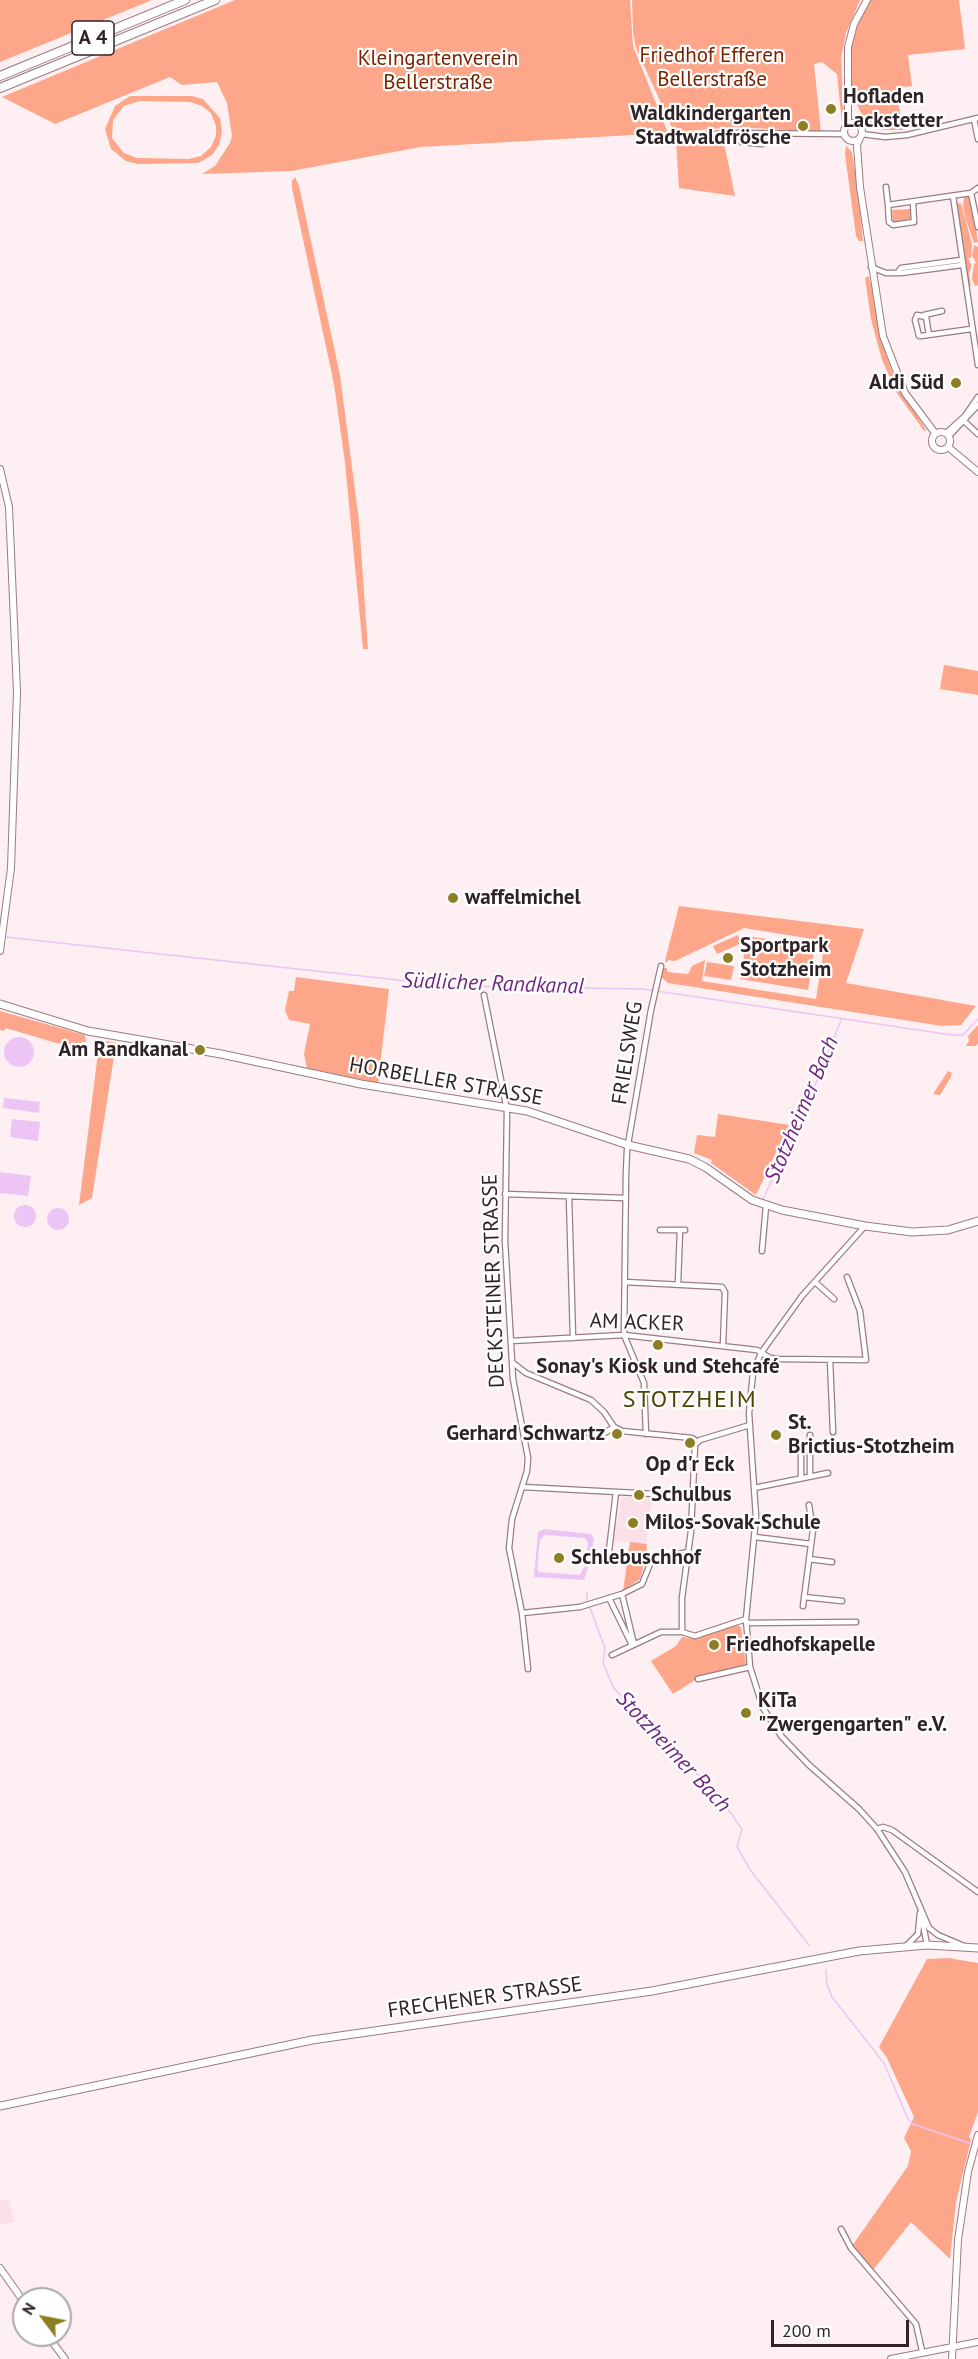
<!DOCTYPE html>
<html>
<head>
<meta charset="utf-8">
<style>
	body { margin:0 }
	#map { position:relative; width:978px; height:2359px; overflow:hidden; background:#fdeff2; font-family:"PT Sans",sans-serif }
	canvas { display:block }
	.north { position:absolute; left:12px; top:2287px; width:60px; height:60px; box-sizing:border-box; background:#fff; border:2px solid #aca7a9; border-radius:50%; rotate:302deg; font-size:16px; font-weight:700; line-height:24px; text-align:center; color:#302327 }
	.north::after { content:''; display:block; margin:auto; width:21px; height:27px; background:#8d7d23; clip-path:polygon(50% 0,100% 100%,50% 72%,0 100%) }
	.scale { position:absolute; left:771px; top:2320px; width:138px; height:27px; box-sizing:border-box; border:3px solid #302327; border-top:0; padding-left:8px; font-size:18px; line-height:21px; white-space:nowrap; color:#302327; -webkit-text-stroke:4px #fff; paint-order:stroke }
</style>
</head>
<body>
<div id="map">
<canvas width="978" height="2359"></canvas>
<div class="north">N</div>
<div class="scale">200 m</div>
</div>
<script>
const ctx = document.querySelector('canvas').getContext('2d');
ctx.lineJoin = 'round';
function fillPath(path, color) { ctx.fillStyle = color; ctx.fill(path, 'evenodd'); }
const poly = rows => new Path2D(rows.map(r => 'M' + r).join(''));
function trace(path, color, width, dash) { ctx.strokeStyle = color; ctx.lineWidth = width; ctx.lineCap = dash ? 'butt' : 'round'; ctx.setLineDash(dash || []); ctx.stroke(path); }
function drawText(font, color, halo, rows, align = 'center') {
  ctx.font = font + ' "PT Sans",sans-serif'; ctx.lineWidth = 4.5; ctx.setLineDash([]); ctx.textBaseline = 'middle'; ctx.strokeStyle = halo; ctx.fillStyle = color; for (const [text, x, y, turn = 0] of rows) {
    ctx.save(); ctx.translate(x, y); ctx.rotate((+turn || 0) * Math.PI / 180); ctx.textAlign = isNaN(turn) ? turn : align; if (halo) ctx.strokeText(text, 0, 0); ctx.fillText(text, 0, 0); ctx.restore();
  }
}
fillPath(poly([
	[621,1497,652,1499,650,1515,648,1515,647,1544,614,1541],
	[9,2199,15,2222,0,2225,0,2201]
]), '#fbe0e7');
fillPath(poly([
	[0,0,152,0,0,62],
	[235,0,630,0,633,46,668,133,421,147,291,171,202,174,215,166,230,143,232,136,227,103,217,82,182,85,170,77,55,124,2,97],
	[632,0,860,0,846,33,841,58,844,120,842,123,837,74,822,62,814,64,821,132,737,127,674,132,636,48,633,32],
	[870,0,959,0,965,49,908,55,912,86,896,88,903,130,883,130,872,126,863,117,854,98,850,73,852,43,859,22],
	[130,96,192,96,203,99,220,118,222,132,219,145,212,155,198,163,138,164,126,161,111,149,105,129,115,106],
	[140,101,190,102,202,106,211,113,216,126,216,136,211,147,201,156,189,159,137,158,124,153,112,138,113,120,124,106],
	[723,138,735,196,679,188,676,140],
	[846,146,852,152,857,183,863,241,859,241,856,236,845,154],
	[295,177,299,186,340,375,359,521,368,649,363,649,345,463,334,384,292,188,292,181],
	[968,195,973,207,978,242,974,243,966,220,963,206,964,197],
	[961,203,972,244,971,258,968,258,972,266,969,273,971,286,969,287,955,204],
	[910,209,910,219,893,222,892,210],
	[974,245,978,247,978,285,975,286,972,279,974,264,976,263,972,255],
	[869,276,885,352,895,380,926,430,924,431,897,393,882,360,871,319,865,278],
	[944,665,978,671,978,695,940,689],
	[679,906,864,929,846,983,976,1006,961,1025,942,1026,668,983,661,977,663,968,667,968,667,972,688,974,692,966,705,960,702,981,816,999,825,941,744,928,675,961,668,960,667,963,665,961],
	[738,935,742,943,717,954,713,946],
	[747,936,815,946,808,990,740,979],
	[707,962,734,966,731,980,704,976],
	[296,977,389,989,378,1083,307,1068,304,1054,310,1024,289,1020,285,1010,289,991,294,991],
	[0,1011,85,1035,86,1042,81,1042,80,1050,6,1028,4,1031,0,1030],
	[978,1025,978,1043,976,1046,966,1046,969,1041,968,1036],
	[94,1039,116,1043,92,1198,79,1205,98,1053,95,1052],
	[948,1071,952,1073,951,1077,940,1095,933,1094],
	[718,1114,789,1125,756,1195,711,1163,712,1160,694,1153,697,1135,715,1137],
	[630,1542,647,1544,646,1557,640,1579,623,1591],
	[737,1625,741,1627,746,1665,700,1677,673,1694,651,1661,676,1646,682,1637,696,1639],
	[948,1958,978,1963,978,2112,969,2137,971,2140,956,2202,950,2259,911,2222,873,2270,852,2246,908,2166,911,2151,904,2138,914,2117,887,2058,879,2047,927,1959]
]), '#fda689');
fillPath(poly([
	'4 1052a15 15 0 1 1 30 0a15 15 0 1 1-30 0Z',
	[4,1098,40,1102,39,1113,3,1108],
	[12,1119,40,1122,38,1141,10,1137],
	[0,1172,31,1176,28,1196,0,1193],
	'14 1216a11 11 0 1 1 22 0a11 11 0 1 1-22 0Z',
	'47 1219a11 11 0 1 1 22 0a11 11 0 1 1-22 0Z',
	[544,1529,591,1534,594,1539,589,1563,585,1563,588,1543,585,1538,545,1535,540,1540,537,1569,539,1572,580,1575,584,1567,588,1567,584,1580,534,1577,538,1532]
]), '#ecc5f5');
trace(poly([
	[5,937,453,986,643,989,952,1035,963,1035,978,1019],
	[763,1199,806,1108,841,1020],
	[587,1602,587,1593],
	[590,1608,605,1648,603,1663,613,1687,642,1719,658,1729,682,1761,713,1788,742,1829,737,1847,751,1871,809,1945],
	[826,1970,827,1984,832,1997,884,2063,908,2119,913,2124,969,2143]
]), '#ecc5f5', 1.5);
const minor = poly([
	[974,119,978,139],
	[738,133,741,142,762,144,775,135],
	[862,134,885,137,907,135,978,118],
	[673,136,735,133,845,134],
	[886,187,888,205],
	[971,193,978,227],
	[953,196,978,365],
	[913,202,914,222,893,225,889,222,888,205,971,193,978,188],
	[871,267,886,273,901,273,962,265],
	[898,272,901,268,961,260],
	[924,315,942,311],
	[929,335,926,317,917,315,915,320,919,336,921,336,971,329],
	[965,422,978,434],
	[946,433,965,416,978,397],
	[949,436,978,405],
	[484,995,507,1110,505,1241,513,1379,528,1458,527,1471,512,1519,509,1548,522,1613,528,1669],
	[505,1194,625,1198],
	[569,1197,573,1338],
	[865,1226,802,1296,761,1353,753,1373,749,1413,756,1517,746,1619,750,1667,763,1708,782,1737,809,1765,859,1809,877,1829,905,1872,929,1928,938,1935,964,1946],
	[660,1230,685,1230],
	[762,1251,766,1206],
	[625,1282,722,1287,725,1292,723,1345],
	[815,1282,834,1299],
	[678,1283,680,1230],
	[511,1341,624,1335,757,1350,770,1358,779,1359,866,1360,860,1311,847,1277],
	[830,1360,833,1432],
	[513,1363,526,1373,591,1400,604,1412,614,1427,622,1431,692,1438,698,1442],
	[588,1433,603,1434,614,1427],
	[646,1434,644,1383,624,1335,626,1173,627,1150,651,1010,661,966],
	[810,1435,810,1476],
	[801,1478,801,1448,810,1446],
	[523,1487,692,1496],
	[754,1488,828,1473],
	[755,1537,811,1544],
	[609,1551,616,1492],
	[809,1559,832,1562],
	[622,1594,634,1644],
	[804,1597,842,1601],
	[609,1598,632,1645],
	[803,1606,813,1530,809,1505],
	[522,1613,580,1607,622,1594,642,1584,652,1559,688,1552],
	[746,1619,695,1636,682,1632,682,1598,691,1531,695,1445,700,1440,750,1425],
	[746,1623,856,1622],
	[612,1655,661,1632,682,1632],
	[698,1679,750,1667],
	[877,1829,883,1827,892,1830,978,1892],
	[922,1919,927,1945],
	[906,1946,918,1934,920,1913],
	[841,2229,851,2248,916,2324,922,2351]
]);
const tertiary = poly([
	'844 132a9 9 0 1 1 18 0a9 9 0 1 1-18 0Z',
	[848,125,848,47,854,24,867,0],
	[860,138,857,145,860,187,883,336,905,393,935,433],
	'932 441a9 9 0 1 1 18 0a9 9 0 1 1-18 0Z',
	[948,447,978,472],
	[0,469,9,507,17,692,11,868,0,951],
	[0,2268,24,2302],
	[47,2335,65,2359],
	[891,2359,978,2342],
	[952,2359,958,2240,968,2172,978,2135]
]);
const secondary = poly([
	[0,1004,88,1031,221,1054,361,1084,527,1111,628,1145,689,1159,705,1167,752,1200,782,1210,865,1226,912,1232,948,1230,978,1221],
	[0,2106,312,2040,652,1991,859,1951,927,1945,978,1948]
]);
const motorway = poly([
	[0,76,185,0],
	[0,88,215,0]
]);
trace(minor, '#9b7b84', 7);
trace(tertiary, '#9b7b84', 8);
trace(secondary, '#9b7b84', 9);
trace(motorway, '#9b7b84', 10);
trace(minor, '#fff', 4.5);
trace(tertiary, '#fff', 6);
trace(secondary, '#fff', 7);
trace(motorway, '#fff', 8);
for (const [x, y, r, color] of [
	[831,109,6,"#8d7d23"],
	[803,126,6,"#8d7d23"],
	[956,383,6,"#8d7d23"],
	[453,898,6,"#8d7d23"],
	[728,958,6,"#8d7d23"],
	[200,1050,6,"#8d7d23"],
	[658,1345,6,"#8d7d23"],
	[617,1434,6,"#8d7d23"],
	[776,1435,6,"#8d7d23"],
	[690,1443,6,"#8d7d23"],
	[639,1495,6,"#8d7d23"],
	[633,1523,6,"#8d7d23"],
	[559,1558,6,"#8d7d23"],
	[714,1645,6,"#8d7d23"],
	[746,1713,6,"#8d7d23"]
]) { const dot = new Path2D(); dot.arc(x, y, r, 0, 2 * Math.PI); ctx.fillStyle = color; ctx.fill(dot); trace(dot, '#fff', 2); }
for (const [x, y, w] of [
	[93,38,42]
]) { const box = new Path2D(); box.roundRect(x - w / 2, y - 17, w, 34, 4.5); ctx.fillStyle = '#fff'; ctx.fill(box); trace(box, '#302327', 1.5); }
drawText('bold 20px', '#302327', null, [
	["A 4",93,38]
]);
drawText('21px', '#782200', '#fff', [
	["Friedhof Efferen",712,56],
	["Bellerstraße",712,80],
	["Kleingartenverein",438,59],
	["Bellerstraße",438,83]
]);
drawText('bold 21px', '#302327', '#fff', [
	["Hofladen",843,97],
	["Lackstetter",843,121],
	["Waldkindergarten",791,114,"right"],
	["Stadtwaldfrösche",791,138,"right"],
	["Aldi Süd",944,383,"right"],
	["waffelmichel",465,898],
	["Sportpark",740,946],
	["Stotzheim",740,970],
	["Am Randkanal",188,1050,"right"],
	["Sonay's Kiosk und Stehcafé",658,1367,"center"],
	["St.",788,1423],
	["Brictius-Stotzheim",788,1447],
	["Gerhard Schwartz",605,1434,"right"],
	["Op d'r Eck",690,1465,"center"],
	["Schulbus",651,1495],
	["Milos-Sovak-Schule",645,1523],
	["Schlebuschhof",571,1558],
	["Friedhofskapelle",726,1645],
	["KiTa",758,1701],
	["\"Zwergengarten\" e.V.",758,1725]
], 'left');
drawText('21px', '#302327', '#fff', [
	["FRIELSWEG",628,1053,-81],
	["HORBELLER STRASSE",446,1082,10],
	["DECKSTEINER STRASSE",494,1281,-92],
	["AM ACKER",637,1323,2],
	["FRECHENER STRASSE",485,1998,-8]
]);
drawText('italic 22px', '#722782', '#fff', [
	["Südlicher Randkanal",493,984,2],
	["Stotzheimer Bach",802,1110,-67],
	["Stotzheimer Bach",673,1752,47]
]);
ctx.letterSpacing = '1.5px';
drawText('24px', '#4e4300', '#fff', [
	["STOTZHEIM",690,1400]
]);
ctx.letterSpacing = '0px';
</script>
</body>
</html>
